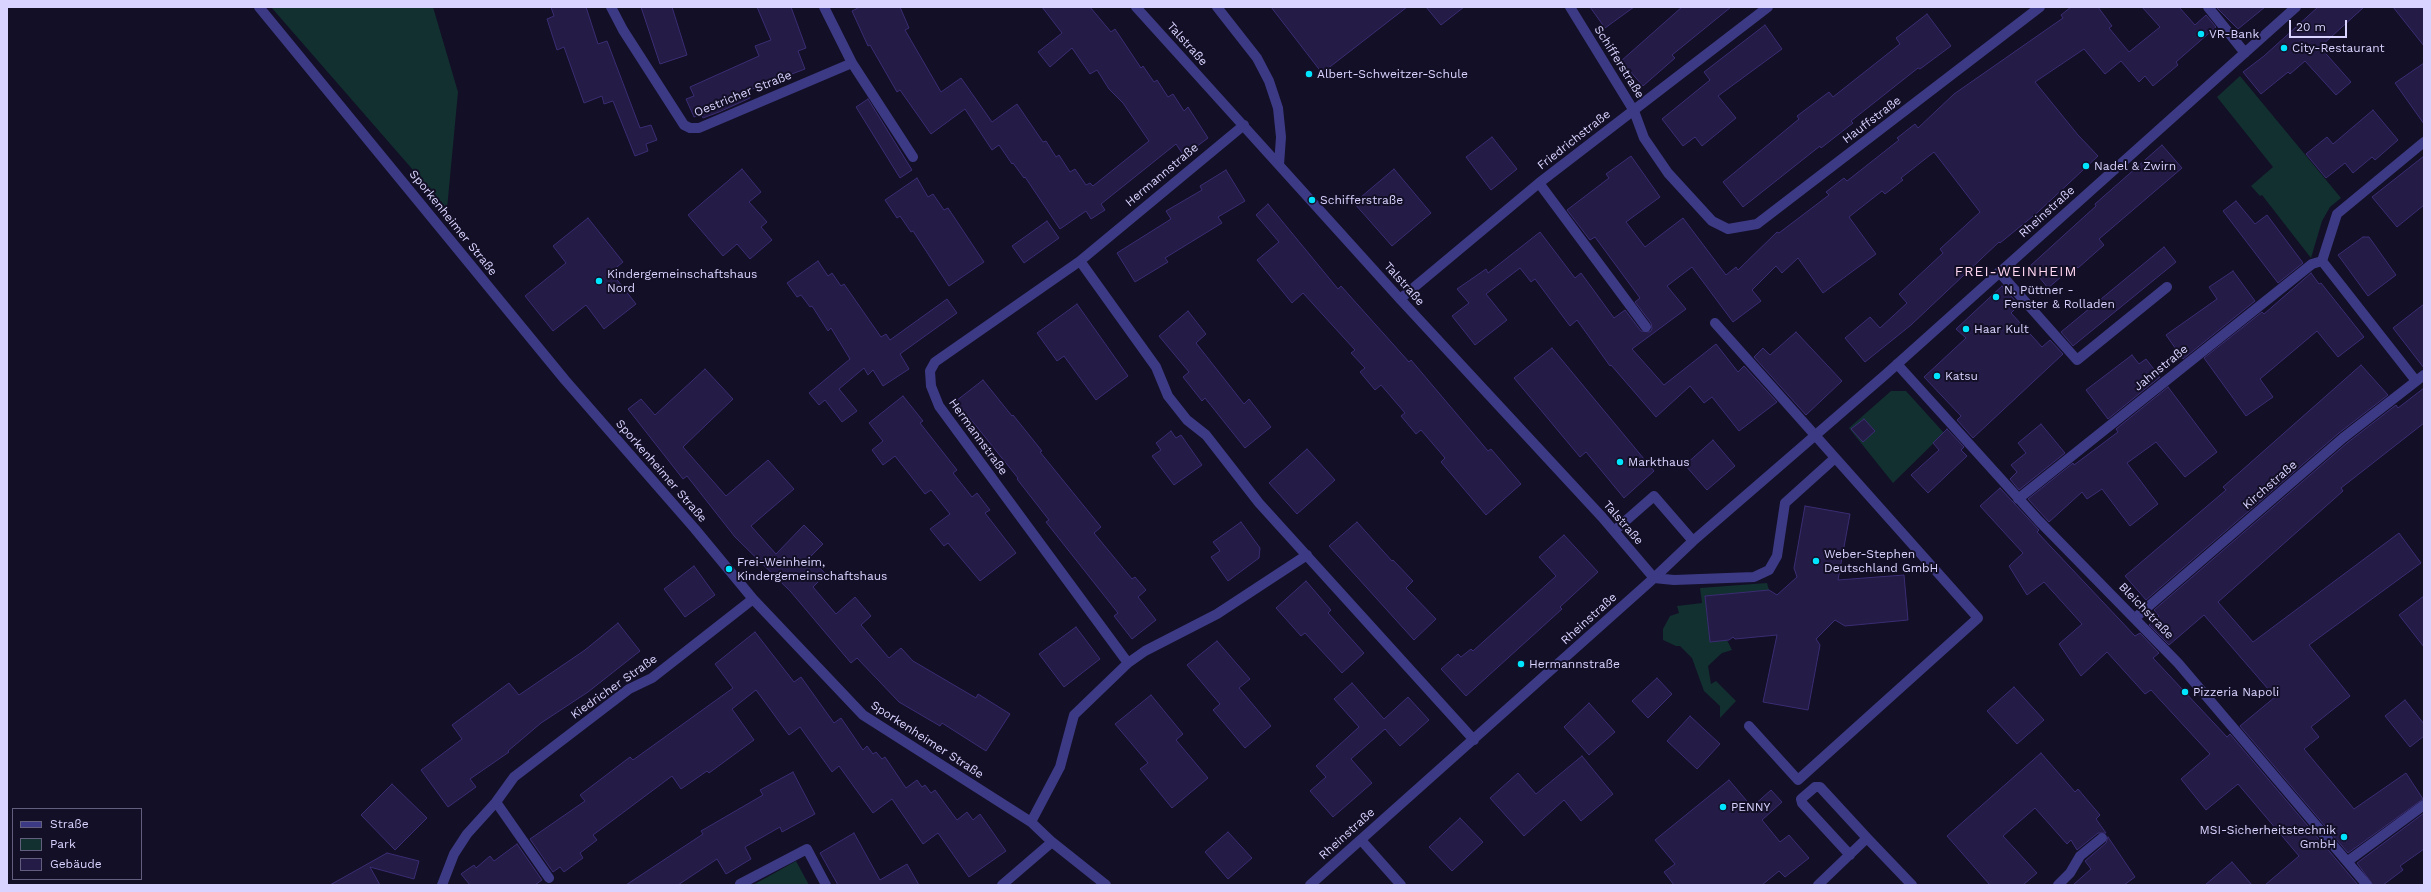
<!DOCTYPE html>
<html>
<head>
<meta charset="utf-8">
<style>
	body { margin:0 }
	#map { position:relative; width:2431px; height:892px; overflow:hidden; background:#130f26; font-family:"Work Sans",sans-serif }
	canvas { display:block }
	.frame { position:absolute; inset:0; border:8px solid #d9d4ff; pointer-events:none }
	.legend { position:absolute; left:12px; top:808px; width:130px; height:72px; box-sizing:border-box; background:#130f26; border:1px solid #625e7d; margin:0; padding:5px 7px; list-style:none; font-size:12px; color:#d9d4ff }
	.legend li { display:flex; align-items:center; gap:8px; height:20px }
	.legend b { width:20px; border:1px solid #625e7d }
	.scale { position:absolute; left:2289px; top:20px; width:58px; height:18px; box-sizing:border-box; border:2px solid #d9d4ff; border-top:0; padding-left:5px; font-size:12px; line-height:14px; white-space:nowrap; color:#d9d4ff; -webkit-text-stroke:3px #130f26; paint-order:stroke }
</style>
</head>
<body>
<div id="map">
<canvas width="2431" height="892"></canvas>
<div class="frame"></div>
<ul class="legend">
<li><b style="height:5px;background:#3d3a85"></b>Straße</li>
<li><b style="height:11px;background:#12302f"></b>Park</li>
<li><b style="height:11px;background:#241b47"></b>Gebäude</li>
</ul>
<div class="scale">20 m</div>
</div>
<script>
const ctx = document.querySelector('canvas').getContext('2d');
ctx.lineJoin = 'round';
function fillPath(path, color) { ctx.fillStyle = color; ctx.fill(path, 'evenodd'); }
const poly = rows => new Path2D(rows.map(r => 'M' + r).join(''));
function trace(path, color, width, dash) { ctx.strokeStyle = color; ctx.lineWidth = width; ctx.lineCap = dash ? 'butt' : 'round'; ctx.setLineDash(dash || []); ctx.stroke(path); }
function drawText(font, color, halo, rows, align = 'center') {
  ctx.font = font + ' "Work Sans",sans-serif'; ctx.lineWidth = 4; ctx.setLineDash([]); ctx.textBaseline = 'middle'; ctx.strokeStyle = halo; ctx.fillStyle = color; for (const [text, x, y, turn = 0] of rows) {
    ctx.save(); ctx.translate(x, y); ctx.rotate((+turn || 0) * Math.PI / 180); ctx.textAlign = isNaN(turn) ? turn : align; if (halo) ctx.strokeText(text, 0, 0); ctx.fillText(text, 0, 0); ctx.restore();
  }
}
fillPath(poly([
	[271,7,433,7,458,92,447,209],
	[2240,76,2341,198,2330,207,2322,221,2311,258,2262,195,2260,196,2251,186,2273,167,2217,97],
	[1891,391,1906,391,1944,433,1893,483,1849,428],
	[1767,583,1769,590,1705,596,1710,642,1727,640,1732,650,1722,653,1708,666,1711,684,1716,681,1736,701,1720,718,1720,706,1704,691,1692,658,1680,646,1676,646,1663,640,1663,629,1670,616,1679,613,1677,606,1702,603,1700,588],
	[796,861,809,885,753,885]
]), '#12302f');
const building = poly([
	[551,7,586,7,598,44,607,41,640,128,651,125,657,140,646,144,648,151,635,156,613,101,604,104,602,96,584,103,564,47,557,50,547,19,554,16,551,7],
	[641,7,672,7,687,55,660,64,641,7],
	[757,7,791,7,806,48,798,51,805,69,747,91,750,98,719,112,703,118,701,114,694,117,686,99,694,96,690,87,759,56,755,46,771,40,757,7],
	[860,7,900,7,909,28,905,30,941,92,961,78,992,122,1017,104,1043,142,1046,141,1056,157,1059,155,1070,172,1075,169,1086,185,1090,183,1093,186,1149,141,1123,103,1109,89,1097,70,1090,74,1072,48,1050,67,1038,52,1062,33,1042,7,1090,7,1111,32,1115,29,1141,68,1143,66,1154,82,1157,80,1168,97,1173,94,1184,111,1188,107,1208,138,1184,156,1176,144,1101,204,1105,210,1091,219,1086,211,1060,229,1025,177,1024,178,1013,163,1012,164,999,145,992,150,965,109,931,134,900,90,897,92,870,45,868,46,852,11,860,7],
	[1271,7,1407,7,1322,73,1271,7],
	[1426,7,1464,7,1441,25,1426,7],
	[1590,7,1634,7,1605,28,1590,7],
	[1682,7,1731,7,1672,55,1675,58,1643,86,1621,61,1682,7],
	[2071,7,2098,7,2112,26,2109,28,2129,52,2160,27,2142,7,2179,7,2195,25,2206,15,2216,27,2176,62,2178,65,2153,86,2145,76,2139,82,2121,61,2105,74,2084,49,2035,82,2078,135,2098,156,2038,212,2000,243,1999,242,1911,325,1865,362,1845,338,1870,317,1880,328,1907,303,1899,294,1943,253,1940,249,1980,212,1934,152,1901,178,1903,180,1885,194,1882,191,1849,217,1876,254,1823,293,1798,258,1782,273,1776,266,1752,290,1761,301,1733,322,1692,267,1667,286,1686,309,1632,349,1664,385,1716,344,1738,372,1744,366,1777,402,1739,431,1712,397,1704,403,1690,386,1656,417,1611,365,1610,366,1577,320,1570,326,1535,279,1531,282,1520,268,1486,294,1507,320,1475,345,1452,316,1469,303,1457,289,1486,269,1488,273,1540,232,1575,278,1581,273,1614,318,1625,310,1641,331,1650,332,1652,329,1651,323,1635,302,1640,298,1595,237,1590,240,1567,210,1609,178,1606,174,1631,156,1660,197,1626,222,1645,247,1683,218,1726,275,1736,267,1738,270,1777,232,1779,233,1829,195,1826,192,1844,178,1847,181,1899,140,1897,138,1915,124,1918,128,1954,94,2063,18,2061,15,2071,7],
	[2216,7,2265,7,2238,29,2216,7],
	[2318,7,2364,7,2320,47,2351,82,2336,95,2305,61,2290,74,2288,72,2261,94,2243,72,2264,56,2318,7],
	[2393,7,2424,7,2424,46,2393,7],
	[1927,14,1951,46,1920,69,1918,68,1851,121,1853,123,1821,148,1820,146,1743,207,1723,182,1799,119,1797,116,1829,92,1833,97,1900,44,1896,38,1927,14],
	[1765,25,1782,49,1718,96,1736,118,1702,146,1695,137,1683,146,1662,119,1710,80,1704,72,1765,25],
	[2424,63,2424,124,2395,83,2424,63],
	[868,99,912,170,900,178,856,107,868,99],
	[2373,110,2398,140,2375,160,2372,157,2353,173,2345,163,2326,178,2306,154,2327,137,2333,144,2373,110],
	[1492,137,1517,169,1491,190,1466,157,1492,137],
	[2162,145,2182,168,2099,239,2104,245,2078,268,2075,265,2048,288,2030,266,2096,206,2095,204,2162,145],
	[2424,156,2424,205,2397,227,2372,197,2424,156],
	[742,169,761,192,749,202,767,222,761,227,772,240,750,259,737,244,723,256,688,215,742,169],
	[1394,169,1431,213,1392,246,1354,203,1394,169],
	[1226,170,1245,201,1218,217,1222,223,1165,258,1168,262,1135,282,1117,253,1171,219,1166,211,1202,190,1200,186,1226,170],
	[917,178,928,197,933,194,944,210,948,208,984,262,949,286,913,231,911,232,900,216,897,218,885,200,917,178],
	[2236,201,2255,224,2267,215,2303,263,2278,283,2223,211,2236,201],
	[1268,204,1338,289,1341,286,1409,362,1411,360,1488,451,1491,449,1521,484,1486,515,1441,462,1445,458,1421,430,1416,434,1401,416,1405,413,1381,385,1375,390,1360,372,1365,368,1351,353,1355,350,1303,293,1292,303,1257,260,1279,242,1256,215,1268,204],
	[588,218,623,262,611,272,636,304,604,329,586,305,553,331,525,296,566,263,553,246,588,218],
	[1047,221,1059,238,1024,263,1012,246,1047,221],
	[2363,237,2369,237,2396,275,2368,296,2338,255,2363,237],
	[2164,247,2176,262,2073,346,2061,332,2164,247],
	[818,261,828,276,832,273,841,286,844,284,881,337,886,334,890,340,947,299,957,313,900,354,909,369,883,386,873,370,868,375,864,368,839,389,857,411,842,422,825,400,819,405,809,393,850,359,831,328,828,331,812,306,810,307,801,295,797,297,787,283,818,261],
	[2233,271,2255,301,2183,359,2166,335,2217,299,2209,287,2233,271],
	[2311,273,2319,284,2321,283,2364,337,2338,357,2317,331,2260,379,2273,397,2246,416,2204,358,2262,312,2264,314,2311,273],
	[2002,286,2019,305,2011,313,2042,347,2050,340,2063,354,1973,438,1957,420,1961,416,1924,377,1966,338,1956,329,2002,286],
	[1077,304,1128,376,1096,400,1064,356,1057,361,1037,333,1077,304],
	[2424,304,2424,368,2393,328,2424,304],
	[1188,311,1206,334,1196,343,1244,404,1249,399,1271,427,1245,448,1205,398,1202,401,1183,377,1189,372,1159,336,1188,311],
	[1796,332,1842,381,1806,415,1754,357,1763,348,1770,355,1796,332],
	[1552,348,1654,471,1624,498,1586,452,1580,457,1514,378,1552,348],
	[2132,355,2139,364,2146,359,2160,377,2108,419,2086,390,2132,355],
	[2361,365,2388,395,2339,433,2146,600,2125,576,2226,490,2223,487,2361,365],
	[705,369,733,399,683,447,726,496,768,460,794,489,751,526,776,554,804,525,823,544,809,558,826,574,813,587,836,614,855,597,871,616,861,625,889,658,901,648,913,661,976,698,978,694,1010,714,986,751,942,723,940,726,899,702,857,658,851,663,791,592,735,537,687,476,683,479,628,409,641,399,655,415,705,369],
	[983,380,1012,416,1013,415,1042,451,1040,452,1101,527,1094,533,1132,579,1135,577,1146,590,1138,597,1156,620,1132,639,1114,616,1118,613,1046,522,1049,520,1017,479,1018,478,956,401,983,380],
	[2168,387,2217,452,2185,477,2156,442,2127,463,2158,504,2130,526,2102,489,2087,499,2082,492,2049,522,2028,499,2073,463,2074,465,2118,432,2116,429,2168,387],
	[2424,388,2424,423,2341,488,2343,491,2218,602,2253,642,2399,533,2421,563,2309,645,2350,696,2311,727,2319,737,2304,749,2354,809,2406,773,2423,799,2348,853,2240,726,2275,697,2204,615,2169,645,2149,625,2159,616,2154,610,2347,443,2396,405,2398,408,2424,388],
	[903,396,923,421,920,423,957,470,953,473,972,497,977,493,990,510,985,513,1016,553,980,581,948,543,944,546,930,529,950,514,931,490,925,494,895,456,883,465,872,450,883,441,869,423,903,396],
	[1864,419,1875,431,1863,442,1851,429,1864,419],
	[2041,424,2065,453,2019,490,2010,479,2017,472,2011,465,2026,453,2018,443,2041,424],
	[1947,429,1964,447,1961,450,1967,456,1928,493,1911,475,1939,450,1933,443,1947,429],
	[1171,431,1176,438,1181,435,1202,465,1174,485,1152,456,1161,450,1156,443,1171,431],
	[1713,440,1735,466,1707,490,1685,465,1713,440],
	[1307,449,1335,480,1297,514,1269,483,1307,449],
	[2000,488,2039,530,2037,532,2135,636,2140,633,2159,653,2153,658,2227,737,2230,734,2358,885,2265,885,2299,856,2238,784,2206,810,2181,779,2210,754,2151,690,2145,694,2107,652,2081,676,2059,644,2082,624,2044,582,2027,595,2009,566,2023,553,1980,506,2000,488],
	[1805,506,1850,514,1838,580,1904,575,1908,620,1845,626,1835,620,1816,639,1820,645,1808,710,1763,702,1777,635,1735,639,1733,637,1729,640,1710,642,1705,596,1769,590,1777,595,1797,577,1794,568,1805,506],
	[1241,522,1260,548,1259,558,1228,581,1211,557,1220,551,1213,542,1241,522],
	[1357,522,1392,561,1393,560,1413,581,1406,588,1436,619,1414,640,1329,546,1357,522],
	[1564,535,1598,572,1560,607,1562,609,1466,696,1441,669,1458,654,1461,657,1471,649,1473,651,1556,576,1539,557,1564,535],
	[694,566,715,595,685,617,664,589,694,566],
	[1306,581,1331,610,1328,613,1364,653,1342,673,1305,633,1301,636,1276,608,1306,581],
	[2424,596,2424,647,2399,615,2424,596],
	[618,623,640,651,588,692,541,723,508,751,509,752,470,779,476,787,448,807,421,770,462,739,452,725,509,683,519,695,585,650,618,623],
	[1076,627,1100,659,1064,687,1039,654,1076,627],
	[755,632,794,682,801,677,834,723,841,718,863,750,867,746,873,754,876,752,882,759,885,757,906,788,917,780,922,787,925,785,931,793,935,790,957,820,967,812,973,820,980,814,1006,851,969,877,938,833,923,844,892,799,873,813,839,766,832,772,800,727,789,735,756,690,732,709,754,740,709,773,707,771,681,789,672,776,593,835,597,840,580,853,583,858,564,872,560,867,553,872,530,839,585,801,580,795,630,757,633,760,733,688,715,664,755,632],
	[1217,641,1250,679,1239,688,1271,726,1245,748,1213,710,1220,704,1187,665,1217,641],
	[1657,678,1672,694,1648,718,1632,701,1657,678],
	[1352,683,1384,719,1408,697,1429,720,1400,746,1385,729,1351,759,1372,783,1333,817,1310,791,1326,777,1316,766,1359,727,1334,699,1352,683],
	[2014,687,2044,720,2017,744,1987,711,2014,687],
	[1151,695,1183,734,1176,740,1208,778,1172,808,1140,769,1148,763,1115,724,1151,695],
	[2405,700,2424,724,2424,736,2410,747,2385,716,2405,700],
	[1589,703,1615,732,1589,755,1564,727,1589,703],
	[1690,716,1720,744,1697,769,1667,741,1690,716],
	[2041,753,2075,792,2078,789,2100,815,2096,819,2106,833,2098,833,2077,850,2071,840,2067,844,2035,808,2003,836,2037,873,2023,885,1990,885,1947,836,2041,753],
	[1582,756,1613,794,1581,821,1564,800,1524,836,1490,798,1518,773,1536,794,1582,756],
	[793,772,815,814,782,832,780,827,745,847,751,859,726,874,717,859,678,885,626,885,703,834,701,831,763,795,760,790,793,772],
	[1729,780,1752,807,1771,790,1782,802,1762,820,1780,842,1789,835,1809,858,1785,877,1779,871,1762,885,1674,885,1664,872,1675,864,1655,840,1729,780],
	[392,784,427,818,395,850,361,815,392,784],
	[2424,813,2424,849,2400,866,2403,870,2383,885,2373,885,2357,863,2424,813],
	[1460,818,1483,842,1452,871,1429,847,1460,818],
	[1228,832,1252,858,1228,879,1205,852,1228,832],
	[854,833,880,880,907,864,919,885,838,885,820,853,854,833],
	[2108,837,2135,877,2124,885,2073,885,2091,869,2085,861,2106,843,2108,837],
	[517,844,542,880,535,885,470,885,461,874,474,865,476,868,490,856,494,861,517,844],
	[387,853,419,861,414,879,370,867,380,885,330,885,387,853],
	[2232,862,2252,885,2205,885,2232,862]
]);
fillPath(building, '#241b47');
trace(building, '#3b2d73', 1);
trace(poly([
	[259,7,565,380,695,529,753,599,863,715,1031,822,1052,842,1106,885],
	[611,7,623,30,684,125,690,128,699,128,852,63],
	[824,7,852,63,913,157],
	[1136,7,1400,299,1602,517,1654,578],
	[1217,7,1257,58,1269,81,1278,108,1281,137,1279,165],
	[1570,7,1634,111,1644,138,1668,173,1712,221,1728,229,1757,224,2040,7],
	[2208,7,2245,53],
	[1244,125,1080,261,935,362,930,371,931,386,939,406,1128,663,1145,651,1217,614,1307,555],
	[1539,183,1646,327],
	[1080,261,1156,367,1168,396,1187,420,1206,435,1259,503,1474,740],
	[2322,261,2337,214,2424,142],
	[2322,261,2416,381],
	[1999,272,2077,360,2167,287],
	[1400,299,1539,183,1768,7],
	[1715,323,1978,618,1798,780,1749,726],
	[1897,364,2039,521,2178,663,2367,885],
	[2018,499,2312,264,2322,261],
	[1614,531,1654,496,1693,541],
	[1654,578,1674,580,1754,577,1769,570,1777,556,1785,503,1835,458],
	[2135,618,2343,438,2424,375],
	[496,802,549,878],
	[1031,822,1060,767,1074,715,1128,663],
	[1361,840,1401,885],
	[1850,855,1802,803,1801,799,1815,787,1820,787,1867,838],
	[2348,861,2424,805],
	[740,884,807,849,826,885],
	[442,885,454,854,467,834,496,802,514,777,629,689,652,678,753,599],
	[1002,885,1052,842],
	[1310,885,1654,578,1693,541,1885,375,2296,7],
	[1818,885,1867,838,1912,885],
	[2058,885,2070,873,2080,856,2102,838]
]), '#3d3a85', 10);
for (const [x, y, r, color] of [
	[2201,34,4,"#00e5ff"],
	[2284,48,4,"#00e5ff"],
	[1309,74,4,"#00e5ff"],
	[2086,166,4,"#00e5ff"],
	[1312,200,4,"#00e5ff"],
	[599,281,4,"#00e5ff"],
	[1996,297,4,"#00e5ff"],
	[1966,329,4,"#00e5ff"],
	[1937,376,4,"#00e5ff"],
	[1620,462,4,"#00e5ff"],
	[1816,561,4,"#00e5ff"],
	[729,569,4,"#00e5ff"],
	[1521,664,4,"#00e5ff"],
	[2185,692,4,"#00e5ff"],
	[1723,807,4,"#00e5ff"],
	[2344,837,4,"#00e5ff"]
]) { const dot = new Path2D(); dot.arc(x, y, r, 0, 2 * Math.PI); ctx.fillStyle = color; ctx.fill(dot); trace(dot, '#130f26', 1.5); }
drawText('12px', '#d9d4ff', '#130f26', [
	["VR-Bank",2209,34],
	["City-Restaurant",2292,48],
	["Albert-Schweitzer-Schule",1317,74],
	["Nadel & Zwirn",2094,166],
	["Schifferstraße",1320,200],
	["Kindergemeinschaftshaus",607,274],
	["Nord",607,288],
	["N. Püttner -",2004,290],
	["Fenster & Rolladen",2004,304],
	["Haar Kult",1974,329],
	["Katsu",1945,376],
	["Markthaus",1628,462],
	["Weber-Stephen",1824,554],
	["Deutschland GmbH",1824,568],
	["Frei-Weinheim,",737,562],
	["Kindergemeinschaftshaus",737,576],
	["Hermannstraße",1529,664],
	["Pizzeria Napoli",2193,692],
	["PENNY",1731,807],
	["MSI-Sicherheitstechnik",2336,830,"right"],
	["GmbH",2336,844,"right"]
], 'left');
drawText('12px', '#d9d4ff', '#130f26', [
	["Talstraße",1187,44,48],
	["Schifferstraße",1619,62,58],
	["Oestricher Straße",743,94,-22],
	["Hauffstraße",1872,120,-37],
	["Friedrichstraße",1574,140,-38],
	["Hermannstraße",1162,175,-40],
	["Rheinstraße",2047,212,-42],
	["Sporkenheimer Straße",453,223,51],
	["Talstraße",1404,284,48],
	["Jahnstraße",2161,368,-39],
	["Hermannstraße",978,437,54],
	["Sporkenheimer Straße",661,471,49],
	["Kirchstraße",2270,485,-41],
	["Talstraße",1623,523,49],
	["Bleichstraße",2146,611,46],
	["Rheinstraße",1589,619,-42],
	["Kiedricher Straße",614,687,-35],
	["Sporkenheimer Straße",927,740,33],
	["Rheinstraße",1347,834,-42]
]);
ctx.letterSpacing = '1px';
drawText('14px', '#ffd6f0', '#130f26', [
	["FREI-WEINHEIM",2016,272]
]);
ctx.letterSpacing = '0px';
</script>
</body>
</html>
